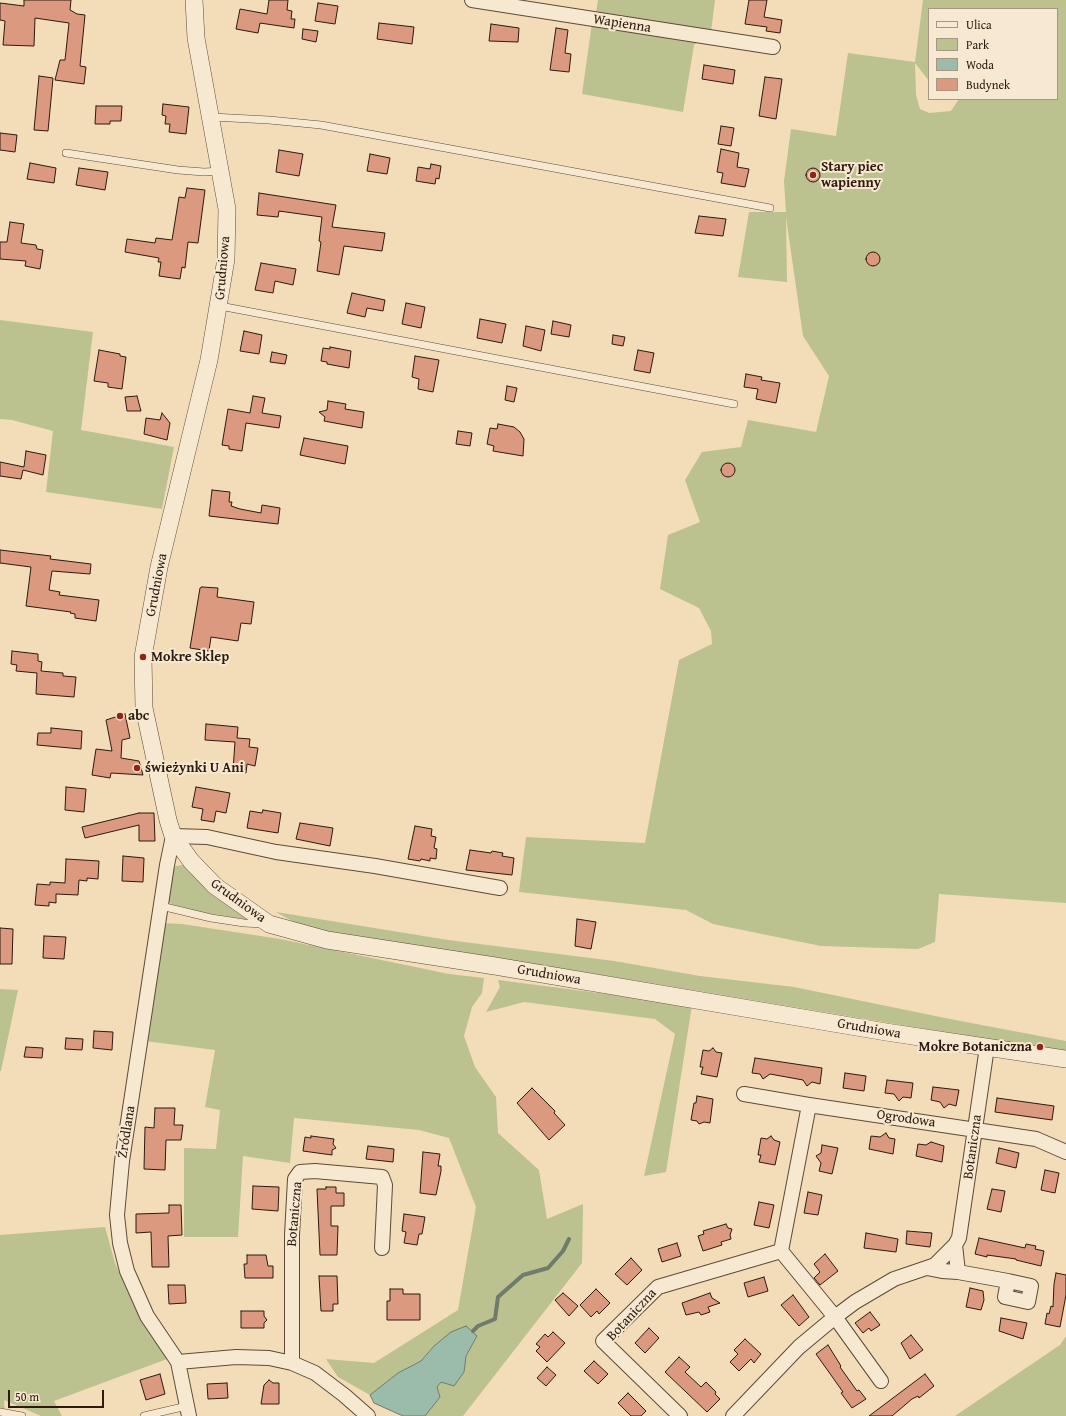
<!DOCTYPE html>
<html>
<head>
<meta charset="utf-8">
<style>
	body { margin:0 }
	#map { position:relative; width:1066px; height:1416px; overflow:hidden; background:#f3ddb8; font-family:"Gentium Book Plus",serif }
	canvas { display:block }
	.legend { position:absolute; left:928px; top:8px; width:130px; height:92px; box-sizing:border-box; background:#f7e9d1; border:1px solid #a69683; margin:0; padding:5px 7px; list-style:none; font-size:12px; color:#2d190e }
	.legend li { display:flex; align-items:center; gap:8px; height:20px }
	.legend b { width:20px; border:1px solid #a69683 }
	.scale { position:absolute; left:8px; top:1390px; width:96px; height:18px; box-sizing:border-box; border:2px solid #2d190e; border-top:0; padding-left:5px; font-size:12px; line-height:14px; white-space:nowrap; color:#2d190e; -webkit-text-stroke:3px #f7e9d1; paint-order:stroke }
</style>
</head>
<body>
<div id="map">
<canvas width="1066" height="1416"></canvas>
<ul class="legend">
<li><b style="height:5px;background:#f7e9d1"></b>Ulica</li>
<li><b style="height:11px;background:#bbc18f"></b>Park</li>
<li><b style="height:11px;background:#9cbcab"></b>Woda</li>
<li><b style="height:11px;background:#db9980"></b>Budynek</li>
</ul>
<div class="scale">50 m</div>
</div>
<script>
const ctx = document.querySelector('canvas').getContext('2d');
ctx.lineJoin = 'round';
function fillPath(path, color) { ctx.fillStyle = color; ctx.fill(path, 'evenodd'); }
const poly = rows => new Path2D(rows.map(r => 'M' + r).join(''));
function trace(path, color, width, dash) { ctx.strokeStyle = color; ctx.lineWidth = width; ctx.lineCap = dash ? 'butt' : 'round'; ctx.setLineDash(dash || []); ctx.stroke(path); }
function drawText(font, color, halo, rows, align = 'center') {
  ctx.font = font + ' "Gentium Book Plus",serif'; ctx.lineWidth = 4; ctx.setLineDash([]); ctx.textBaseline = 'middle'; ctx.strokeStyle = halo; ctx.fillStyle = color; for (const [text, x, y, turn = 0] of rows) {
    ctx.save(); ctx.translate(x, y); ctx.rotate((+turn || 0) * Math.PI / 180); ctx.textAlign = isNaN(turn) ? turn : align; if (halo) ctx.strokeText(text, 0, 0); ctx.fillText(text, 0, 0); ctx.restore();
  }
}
fillPath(poly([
	[598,0,715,0,711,32,694,45,683,112,582,94,592,23,596,13],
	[923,0,1066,0,1066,903,939,894,935,942,918,949,821,946,713,924,686,910,519,892,526,837,645,843,679,660,712,644,711,631,699,608,660,589,668,535,700,522,685,480,702,452,741,447,748,420,816,432,829,376,803,336,786,217,787,282,738,277,749,212,786,212,784,181,791,129,836,136,848,53,915,62],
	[929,9,1057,9,1057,99,959,99,951,111,929,113,920,109,916,95,915,63,929,81],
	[0,320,93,332,81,430,174,447,162,509,46,492,53,431,12,420,0,419],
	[183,865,206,885,250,920,201,912,171,904,167,898,171,871,176,866],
	[276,912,448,940,614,961,700,976,794,987,950,1019,1066,1041,1066,1054,1026,1046,651,983,312,929,292,921],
	[162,923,182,924,280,939,449,974,484,978,482,993,472,1007,464,1036,475,1067,496,1097,498,1133,539,1170,547,1219,583,1204,582,1263,463,1416,425,1416,440,1397,437,1387,441,1382,448,1383,464,1372,466,1356,477,1336,434,1346,421,1361,398,1373,370,1395,338,1377,326,1359,374,1363,458,1310,476,1207,449,1138,419,1130,294,1118,290,1163,243,1156,238,1237,184,1237,184,1148,216,1149,220,1110,205,1107,215,1050,145,1041],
	[498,980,692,1005,666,1172,644,1176,675,1034,655,1019,524,1002,486,1012,500,987],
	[0,989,18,990,1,1071,0,1071],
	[105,1227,115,1263,138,1314,167,1359,54,1401,62,1416,41,1416,4,1400,5,1416,0,1416,0,1235],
	[1066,1336,1066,1416,955,1416,1060,1345]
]), '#bbc18f');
const water = poly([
	[466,1326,477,1336,466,1356,464,1372,454,1386,441,1382,437,1387,440,1397,425,1416,403,1416,374,1403,370,1395,398,1373,421,1361,434,1346,451,1332,466,1326]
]);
fillPath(water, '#9cbcab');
trace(water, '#707b6c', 1);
trace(poly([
	[473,1331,478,1326,495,1319,498,1297,523,1275,548,1268,563,1251,569,1239]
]), '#707b6c', 4);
const building = poly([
	[24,0,71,0,70,10,77,14,85,15,80,66,86,67,84,84,55,80,60,60,65,60,69,23,35,18,34,46,3,45,5,21,0,20,0,3,24,6,24,0],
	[269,0,288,0,287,10,292,11,291,19,295,19,294,28,260,23,258,33,236,29,240,9,267,14,269,0],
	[749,0,767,0,764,17,782,20,780,33,766,31,767,27,745,24,749,0],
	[318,3,338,6,335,24,315,21,318,3],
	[379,23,414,27,412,44,377,39,379,23],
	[491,24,519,28,518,42,489,41,491,24],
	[556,28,568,30,565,53,571,54,569,72,550,70,556,28],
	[303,29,318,31,316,42,302,39,303,29],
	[704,65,735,70,733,84,702,79,704,65],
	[39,76,53,78,48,131,34,130,39,76],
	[765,77,782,79,776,119,759,116,765,77],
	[163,104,189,107,186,134,169,132,170,124,165,124,166,116,162,115,163,104],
	[96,106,122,106,121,121,110,121,110,124,95,124,96,106],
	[721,126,734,128,731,146,718,144,721,126],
	[0,133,17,135,15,152,0,150,0,133],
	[721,149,739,153,737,167,749,169,745,187,721,183,723,173,717,172,721,149],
	[279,150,303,154,299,176,276,172,279,150],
	[370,154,390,158,387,174,367,171,370,154],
	[30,163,56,168,54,183,27,179,30,163],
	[431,164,441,166,439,179,436,178,435,184,416,181,418,167,430,169,431,164],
	[79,168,108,172,105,190,76,185,79,168],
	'806 175a7 7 0 1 1 14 0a7 7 0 1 1-14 0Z',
	[187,188,205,190,198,243,188,242,185,268,182,267,180,279,159,276,161,262,158,262,159,258,125,252,127,239,155,243,156,238,172,240,179,197,185,198,187,188],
	[259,193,336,205,332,227,385,233,382,251,344,246,339,275,317,271,321,242,319,241,322,217,279,211,278,217,257,215,259,193],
	[699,216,726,219,723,236,695,233,699,216],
	[10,222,24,224,21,243,36,245,37,249,43,250,40,269,25,266,26,261,0,259,0,242,7,242,10,222],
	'866 259a7 7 0 1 1 14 0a7 7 0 1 1-14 0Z',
	[261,263,296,269,293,285,275,281,273,293,255,290,261,263],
	[352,293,385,300,383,311,367,308,365,317,347,313,352,293],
	[406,303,425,307,421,328,402,324,406,303],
	[480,319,506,324,502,343,477,338,480,319],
	[553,321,571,325,569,337,551,334,553,321],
	[526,326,545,330,541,351,523,346,526,326],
	[244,331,262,335,259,354,240,351,244,331],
	[613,335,625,337,623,346,612,344,613,335],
	[330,347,351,351,349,368,327,364,327,362,321,361,323,348,330,349,330,347],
	[99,350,120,354,120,356,126,357,122,389,108,387,108,383,94,381,99,350],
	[638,350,654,353,650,373,634,370,638,350],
	[272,352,287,355,285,364,270,362,272,352],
	[415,356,439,360,433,392,418,389,419,379,412,377,415,356],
	[746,374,762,377,761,380,780,383,776,403,756,399,758,389,744,387,746,374],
	[507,386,517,388,514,402,505,400,507,386],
	[137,396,141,411,127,411,125,397,137,396],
	[253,396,265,398,262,413,281,416,279,428,246,423,242,451,229,449,229,446,222,445,228,409,250,413,253,396],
	[328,401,346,404,345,409,364,412,362,428,324,421,325,417,319,412,327,410,328,401],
	[162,413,170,423,167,440,144,434,146,418,160,420,162,413],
	[498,424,514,427,520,432,524,439,523,456,493,451,494,446,487,444,490,428,497,429,498,424],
	[458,431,472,433,470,446,456,444,458,431],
	[304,438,348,446,345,464,300,455,304,438],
	[26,451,46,455,43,475,23,470,21,479,0,476,0,462,24,467,26,451],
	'721 470a7 7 0 1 1 14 0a7 7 0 1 1-14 0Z',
	[212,490,230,492,229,502,232,502,231,506,240,509,261,513,262,505,280,508,278,524,209,516,212,490],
	[0,550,51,556,50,559,91,564,90,574,52,571,49,590,60,592,59,595,99,600,96,621,75,618,75,614,70,613,71,612,26,606,31,567,0,563,0,550],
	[202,587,218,588,217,597,254,602,251,624,241,623,238,641,211,637,209,651,190,648,200,588,202,587],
	[12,651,38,654,38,661,42,662,41,671,63,673,63,676,76,677,74,697,36,694,37,673,16,671,17,665,11,664,12,651],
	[125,714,130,738,122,740,121,758,139,761,143,775,111,773,110,778,92,775,96,749,112,751,106,720,125,714],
	[206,724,238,727,237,738,250,739,249,747,258,748,255,766,247,764,246,773,233,770,235,742,205,740,206,724],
	[51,728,82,731,81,749,37,745,38,733,51,733,51,728],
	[66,787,86,789,84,812,65,810,66,787],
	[196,787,230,793,226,813,216,811,214,822,201,820,203,809,192,807,196,787],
	[263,810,281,813,278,833,247,828,250,811,262,813,263,810],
	[139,813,154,813,155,841,139,841,139,825,85,838,82,827,139,813],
	[300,823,333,828,330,846,296,839,300,823],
	[415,826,432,829,431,836,436,837,434,848,437,849,436,859,430,858,430,861,421,859,420,861,408,859,415,826],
	[470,850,491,853,492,851,503,853,502,856,514,858,512,875,466,870,470,850],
	[123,856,144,858,143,882,122,881,123,856],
	[66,859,99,861,98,879,87,878,87,881,79,880,78,895,56,894,56,903,49,902,49,906,35,905,37,884,50,885,50,882,65,883,66,859],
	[577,919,596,922,591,949,575,946,577,919],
	[0,928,13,929,12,964,0,964,0,928],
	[44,936,66,937,64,959,43,958,44,936],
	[94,1031,113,1032,112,1050,93,1048,94,1031],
	[66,1038,83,1039,82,1050,65,1049,66,1038],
	[26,1047,43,1048,42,1058,24,1057,26,1047],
	[713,1048,716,1052,722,1053,717,1077,701,1074,703,1067,700,1067,703,1050,709,1051,713,1048],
	[755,1058,822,1068,820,1084,812,1082,807,1086,803,1080,770,1074,763,1079,760,1074,752,1073,755,1058],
	[845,1073,866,1076,864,1091,843,1088,845,1073],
	[887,1080,913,1083,911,1098,903,1097,899,1101,894,1094,885,1093,887,1080],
	[933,1087,959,1090,956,1106,949,1104,944,1108,940,1102,931,1100,933,1087],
	[532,1088,555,1111,554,1113,565,1125,549,1140,517,1103,532,1088],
	[697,1096,713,1099,710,1123,704,1122,699,1124,697,1121,691,1120,694,1103,696,1103,697,1096],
	[997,1098,1054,1106,1052,1120,995,1112,997,1098],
	[155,1108,175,1108,174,1125,183,1125,181,1140,166,1140,165,1170,144,1169,145,1127,154,1128,155,1108],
	[886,1133,889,1138,895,1139,893,1154,869,1149,871,1136,880,1137,886,1133],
	[311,1136,334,1139,333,1144,336,1148,332,1150,332,1155,303,1151,305,1137,311,1138,311,1136],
	[771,1136,774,1140,780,1142,775,1165,759,1162,761,1155,758,1155,761,1138,767,1139,771,1136],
	[931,1142,944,1146,942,1162,916,1156,918,1144,926,1145,931,1142],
	[822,1145,838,1148,832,1174,819,1171,821,1163,816,1156,821,1153,822,1145],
	[368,1146,394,1149,393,1162,366,1159,368,1146],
	[999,1148,1019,1153,1016,1168,996,1163,999,1148],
	[423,1152,440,1154,438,1166,441,1166,441,1171,436,1195,420,1193,423,1152],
	[1045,1170,1059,1173,1055,1193,1041,1190,1045,1170],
	[253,1186,279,1187,278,1211,252,1209,253,1186],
	[326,1187,336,1187,336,1193,344,1193,344,1206,331,1206,331,1226,338,1226,337,1255,320,1255,317,1189,326,1189,326,1187],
	[992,1189,1005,1191,1001,1212,987,1209,992,1189],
	[808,1192,822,1195,818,1215,804,1213,808,1192],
	[759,1202,774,1205,769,1228,754,1225,759,1202],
	[169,1205,181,1205,182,1235,168,1236,169,1267,152,1267,151,1232,136,1233,136,1214,169,1213,169,1205],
	[404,1214,425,1217,422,1234,419,1234,417,1245,404,1243,406,1232,402,1231,404,1214],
	[726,1224,728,1228,732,1229,730,1235,731,1239,721,1242,722,1245,703,1251,698,1236,704,1234,703,1231,726,1224],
	[907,1231,932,1233,930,1247,906,1244,907,1231],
	[866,1233,898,1239,896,1252,864,1248,866,1233],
	[979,1238,1025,1248,1026,1244,1036,1246,1035,1249,1044,1251,1041,1266,1016,1260,1016,1259,987,1255,987,1257,975,1254,979,1238],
	[677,1243,681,1256,662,1262,658,1249,677,1243],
	[825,1254,838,1271,820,1285,814,1278,820,1272,814,1264,825,1254],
	[247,1255,266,1255,268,1266,273,1266,273,1278,245,1278,244,1264,247,1264,247,1255],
	[631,1258,642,1270,627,1285,615,1274,631,1258],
	[1056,1273,1066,1275,1066,1295,1060,1327,1045,1324,1047,1313,1049,1314,1051,1306,1053,1307,1054,1284,1056,1273],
	[319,1276,337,1276,338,1304,333,1304,333,1311,321,1311,319,1276],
	[764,1277,768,1291,748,1297,744,1283,764,1277],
	[168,1285,185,1285,186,1303,169,1304,168,1285],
	[970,1288,983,1291,984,1300,981,1310,966,1307,970,1288],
	[390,1289,403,1289,403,1294,420,1294,420,1320,387,1320,387,1301,390,1301,390,1289],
	[596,1289,610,1303,599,1314,597,1311,591,1317,580,1305,596,1289],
	[563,1293,578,1306,569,1316,555,1300,563,1293],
	[710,1293,712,1298,720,1303,708,1307,710,1312,701,1315,699,1312,686,1315,682,1303,710,1293],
	[793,1295,809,1317,799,1326,781,1305,793,1295],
	[241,1311,264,1311,264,1316,267,1320,264,1323,264,1328,241,1328,241,1311],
	[870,1312,880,1325,871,1331,869,1328,863,1333,855,1323,870,1312],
	[1001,1318,1027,1323,1023,1339,999,1331,1001,1318],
	[649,1328,659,1338,645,1353,635,1343,649,1328],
	[553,1332,565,1343,547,1362,536,1351,540,1347,536,1344,545,1334,548,1337,553,1332],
	[911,1335,923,1350,910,1359,901,1343,911,1335],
	[745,1339,761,1354,754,1363,751,1359,739,1371,730,1362,738,1354,734,1350,745,1339],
	[828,1345,841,1366,840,1367,857,1391,859,1390,866,1399,852,1408,841,1393,843,1392,816,1354,828,1345],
	[679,1357,690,1367,685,1372,701,1387,706,1382,716,1392,715,1394,720,1399,707,1412,665,1372,679,1357],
	[594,1361,608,1374,598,1384,584,1371,594,1361],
	[547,1367,556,1375,546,1386,537,1378,547,1367],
	[160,1374,165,1394,146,1400,140,1380,160,1374],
	[925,1374,934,1386,919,1398,918,1396,912,1399,892,1416,869,1416,925,1374],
	[269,1380,273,1383,279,1383,279,1404,261,1404,264,1385,269,1380],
	[227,1383,228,1398,208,1399,207,1384,227,1383],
	[628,1393,646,1411,641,1416,631,1416,618,1403,628,1393]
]);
fillPath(building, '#db9980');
trace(building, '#2d190e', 1);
const service = poly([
	[212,117,269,120,321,125,770,208],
	[66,153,178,170,204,172,221,171],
	[220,306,734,404],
	[161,906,211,918,244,923,263,924],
	[0,1412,22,1416],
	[144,1416,187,1406]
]);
const minor = poly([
	[472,0,773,47],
	[744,1094,809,1105,1036,1139,1066,1152],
	[955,1245,958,1272,1008,1281,1005,1297,1028,1302,1031,1286,1008,1281],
	[781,1251,809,1105],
	[927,1268,942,1271,958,1272],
	[178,1362,236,1357,269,1358,292,1363,315,1373,344,1395,368,1416],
	[292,1363,292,1235,295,1179,300,1172,315,1171,382,1177,385,1185,382,1248],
	[189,1416,178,1362,147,1316,127,1271,120,1243,117,1215,122,1161,167,865,173,836,207,837,276,852,375,866,500,888],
	[680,1416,603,1341,658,1287,781,1251,835,1317,881,1381],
	[733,1416,799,1347,835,1317,855,1302,894,1279,935,1265,955,1245,959,1238,987,1047]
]);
const tertiary = poly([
	[194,0,196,38,227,209,226,259,209,360,159,567,143,657,144,708,168,820,173,836,191,861,215,886,269,924,327,940,495,966,886,1032,1066,1059]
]);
trace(service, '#5e4a38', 8);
trace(minor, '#5e4a38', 16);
trace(tertiary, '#5e4a38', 18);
trace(service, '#f7e9d1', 7);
trace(minor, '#f7e9d1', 14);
trace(tertiary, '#f7e9d1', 17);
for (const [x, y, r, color] of [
	[813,175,4,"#8f2418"],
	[143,657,4,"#8f2418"],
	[120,716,4,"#8f2418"],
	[137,768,4,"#8f2418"],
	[1040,1047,4,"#8f2418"]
]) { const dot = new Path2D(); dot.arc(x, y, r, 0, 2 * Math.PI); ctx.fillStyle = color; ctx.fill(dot); trace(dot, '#f7e9d1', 1.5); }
drawText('14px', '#2d190e', '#f7e9d1', [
	["Wapienna",622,24,9],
	["Grudniowa",223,268,-85],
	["Grudniowa",157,585,-79],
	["Grudniowa",238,901,36],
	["Grudniowa",549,975,10],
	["Grudniowa",869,1029,10],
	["Ogrodowa",906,1119,8],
	["Źródlana",127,1132,-81],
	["Botaniczna",973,1147,-82],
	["Botaniczna",295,1214,-85],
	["Botaniczna",632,1315,-47]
]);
drawText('bold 14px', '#2d190e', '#f7e9d1', [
	["Stary piec",821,167],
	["wapienny",821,183],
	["Mokre Sklep",151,657],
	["abc",128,716],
	["świeżynki U Ani",145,768],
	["Mokre Botaniczna",1032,1047,"right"]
], 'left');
</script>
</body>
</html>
